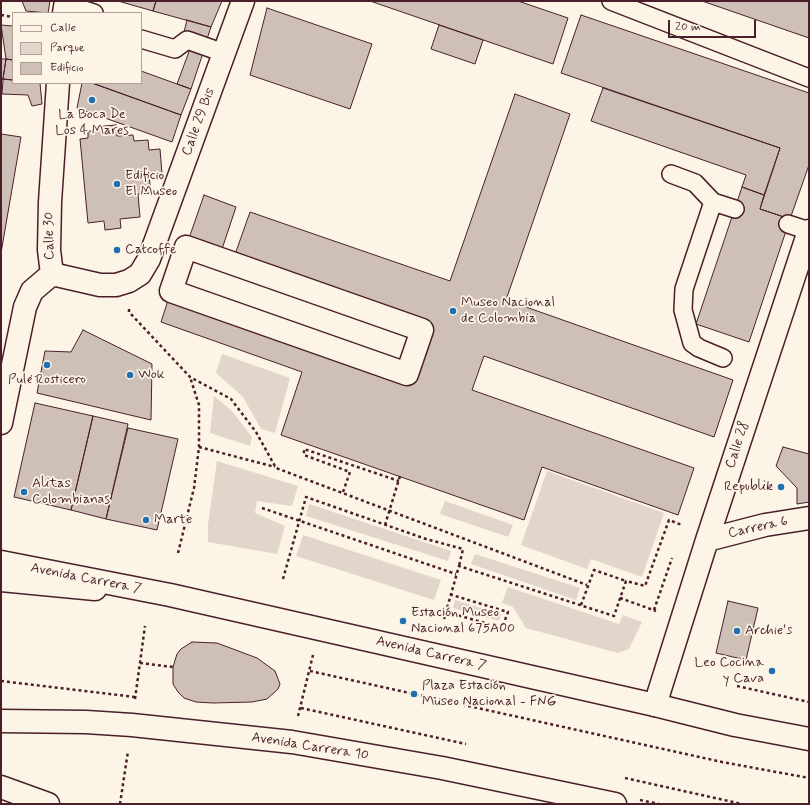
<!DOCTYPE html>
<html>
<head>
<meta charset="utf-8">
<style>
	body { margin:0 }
	#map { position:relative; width:810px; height:805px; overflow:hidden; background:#fcf5e5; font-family:Mynerve,sans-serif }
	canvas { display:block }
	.frame { position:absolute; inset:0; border:2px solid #4a1f2b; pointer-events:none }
	.legend { position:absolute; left:12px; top:12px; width:130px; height:72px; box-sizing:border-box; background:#fcf5e5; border:1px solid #b59f9b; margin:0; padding:5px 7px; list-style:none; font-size:12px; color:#4a1f2b }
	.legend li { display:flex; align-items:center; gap:8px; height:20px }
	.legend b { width:20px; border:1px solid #b59f9b }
	.scale { position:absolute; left:668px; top:20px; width:88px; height:18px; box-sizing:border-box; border:2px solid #4a1f2b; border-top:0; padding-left:5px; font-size:12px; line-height:14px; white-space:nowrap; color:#4a1f2b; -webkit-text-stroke:3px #fcf5e5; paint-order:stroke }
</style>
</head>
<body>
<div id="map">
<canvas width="810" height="805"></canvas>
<div class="frame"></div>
<ul class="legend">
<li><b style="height:5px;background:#fcf5e5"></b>Calle</li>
<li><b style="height:11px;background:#e2d5ca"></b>Parque</li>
<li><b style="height:11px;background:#cfc0b7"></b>Edificio</li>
</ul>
<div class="scale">20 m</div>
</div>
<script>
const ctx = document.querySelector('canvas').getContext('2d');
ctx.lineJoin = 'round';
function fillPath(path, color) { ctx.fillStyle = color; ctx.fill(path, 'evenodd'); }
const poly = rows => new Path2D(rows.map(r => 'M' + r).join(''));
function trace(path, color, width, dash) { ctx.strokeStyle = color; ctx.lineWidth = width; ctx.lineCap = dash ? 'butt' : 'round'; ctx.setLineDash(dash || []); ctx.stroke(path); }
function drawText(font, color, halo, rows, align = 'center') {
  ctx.font = font + ' Mynerve,sans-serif'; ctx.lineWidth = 3.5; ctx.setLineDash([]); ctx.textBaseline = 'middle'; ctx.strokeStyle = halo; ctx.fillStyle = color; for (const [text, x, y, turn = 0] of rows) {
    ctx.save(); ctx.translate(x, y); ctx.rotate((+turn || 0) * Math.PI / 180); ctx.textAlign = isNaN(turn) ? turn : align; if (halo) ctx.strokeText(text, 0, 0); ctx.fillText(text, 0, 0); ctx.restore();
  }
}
fillPath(poly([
	[222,354,290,378,275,433,261,429,243,397,216,373],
	[214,396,232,411,252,437,250,446,210,433],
	[217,461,298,486,292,506,257,501,255,513,285,526,277,554,208,542,208,524],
	[547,471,664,513,642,577,591,559,587,569,521,545],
	[445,501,513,525,508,537,440,514],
	[309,504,451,551,448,561,306,516],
	[303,535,441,580,434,600,296,556],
	[475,554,580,588,576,600,471,564],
	[508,587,619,624,623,615,642,622,629,649,618,653,526,628,513,607,502,603],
	[455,600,501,614,499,621,453,608]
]), '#e2d5ca');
const building = poly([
	[22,1,50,1,48,13,26,11,22,1],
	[118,1,156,1,153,11,118,1],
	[156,1,222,1,211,27,153,11,156,1],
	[370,1,518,1,568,18,553,64,370,1],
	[702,1,809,1,809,38,702,1],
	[267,8,372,44,350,109,250,75,267,8],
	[581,15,809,93,809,165,790,219,760,209,780,148,561,73,581,15],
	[187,20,211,27,207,39,184,32,187,20],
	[1,25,13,26,13,60,6,59,1,25],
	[439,25,483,40,475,64,431,49,439,25],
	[190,49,203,53,191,89,177,84,190,49],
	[1,59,6,59,3,79,1,81,1,59],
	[6,59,13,60,13,80,3,79,6,59],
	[141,71,191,89,181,115,92,83,141,83,141,71],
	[3,79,13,80,13,83,40,83,42,104,32,106,28,95,2,94,3,79],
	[82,83,92,83,181,115,172,142,77,108,82,83],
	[603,88,780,148,764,195,742,187,746,175,591,121,603,88],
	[515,94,570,114,506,300,733,380,714,437,484,356,472,390,694,468,678,515,542,467,524,520,281,435,302,372,161,322,171,291,407,374,422,330,232,263,250,212,450,281,515,94],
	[116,125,117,136,133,135,134,141,148,140,149,150,160,149,162,174,149,176,151,193,138,194,140,217,120,219,121,228,105,230,104,221,88,223,80,139,88,138,88,131,93,131,93,127,116,125],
	[1,134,21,137,1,253,1,134],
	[742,187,764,195,760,209,790,219,749,342,696,324,742,187],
	[204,195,236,207,219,258,186,247,204,195],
	[83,330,152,364,151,420,37,393,45,351,71,352,83,330],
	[35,403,93,416,71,510,14,497,35,403],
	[93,416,128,424,106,519,71,510,93,416],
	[128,428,178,439,157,530,106,519,128,428],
	[783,447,809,454,809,502,797,504,797,488,776,466,783,447],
	[728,601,758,608,746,660,716,653,728,601],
	[192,642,217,643,257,658,275,671,280,684,278,689,267,699,252,702,213,703,196,702,184,698,178,692,173,684,173,667,177,654,181,649,192,642]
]);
fillPath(building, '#cfc0b7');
trace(building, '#4a1f2b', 1);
const lane = poly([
	[611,1,809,78],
	[65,4,94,13],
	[141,39,175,49,187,40,224,53],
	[671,174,695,183,713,202,735,209],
	[713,202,684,289,683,310,692,343,699,348,723,358],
	[788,224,809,231]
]);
const street = poly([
	[64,13,66,1],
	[186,247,422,330,407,374,171,291,186,247],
	[52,274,100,285,116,285,129,281,140,274,149,259,243,1],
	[52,274,49,250,50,202,58,83],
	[1,423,25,307,32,291,52,274],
	[707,540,765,525,809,518],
	[655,705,707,540,809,231]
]);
const secondary = poly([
	[1,580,95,589],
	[1,787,48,804]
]);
const primary = poly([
	[1,562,170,595,655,705,735,725,809,739],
	[1,721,86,722,132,725,292,742,442,768,615,804]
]);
trace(lane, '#4a1f2b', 20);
trace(street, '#4a1f2b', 25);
trace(secondary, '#4a1f2b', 25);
trace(primary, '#4a1f2b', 25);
trace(poly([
	[1,15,13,17],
	[129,309,129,312,190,377,231,399,256,432,276,468,587,585],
	[199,447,275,467],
	[343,492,350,472,304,455,304,449,399,481],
	[262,508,456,574],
	[385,525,400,476],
	[178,553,194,488,199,447,199,405,190,377],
	[283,579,306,497,426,539,463,549,459,566],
	[620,598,656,611],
	[581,605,594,570,626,581],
	[654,610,672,558],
	[447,612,502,628,508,612,452,595],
	[444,619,459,566,614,616,626,581,645,586,669,520,682,525,682,526],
	[140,663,173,667],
	[310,671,722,762,809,778],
	[1,681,135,697],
	[737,686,809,702],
	[135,699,145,626],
	[301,708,466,744],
	[298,716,313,655],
	[625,778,742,804],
	[640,800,659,804],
	[120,804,128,751]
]), '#4a1f2b', 2.5, [3, 3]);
trace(lane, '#fcf5e5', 17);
trace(street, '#fcf5e5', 22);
trace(secondary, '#fcf5e5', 22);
trace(primary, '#fcf5e5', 22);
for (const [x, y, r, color] of [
	[92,100,4,"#1f6fb2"],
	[117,184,4,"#1f6fb2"],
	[117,250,4,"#1f6fb2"],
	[453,311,4,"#1f6fb2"],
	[47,365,4,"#1f6fb2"],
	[130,375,4,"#1f6fb2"],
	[781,487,4,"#1f6fb2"],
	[24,492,4,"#1f6fb2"],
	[146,520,4,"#1f6fb2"],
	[403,621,4,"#1f6fb2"],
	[737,631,4,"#1f6fb2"],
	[772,671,4,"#1f6fb2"],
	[414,694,4,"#1f6fb2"]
]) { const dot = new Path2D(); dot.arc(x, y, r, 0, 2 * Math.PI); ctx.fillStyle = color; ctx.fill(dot); trace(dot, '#fcf5e5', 1.5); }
drawText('14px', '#4a1f2b', '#fcf5e5', [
	["La Boca De",92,115,"center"],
	["Los 4 Mares",92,131,"center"],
	["Edificio",125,176],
	["El Museo",125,192],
	["Catcoffe",125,250],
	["Museo Nacional",461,303],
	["de Colombia",461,319],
	["Wok",138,375],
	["Pulë Rosticero",47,380,"center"],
	["Alitas",32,484],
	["Colombianas",32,500],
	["Republik",773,487,"right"],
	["Marte",154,520],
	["Estación Museo",411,613],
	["Nacional 675A00",411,629],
	["Archie's",745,631],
	["Leo Cocina",764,663,"right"],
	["y Cava",764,679,"right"],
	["Plaza Estación",422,686],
	["Museo Nacional - FNG",422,702]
], 'left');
drawText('14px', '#4a1f2b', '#fcf5e5', [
	["Calle 29 Bis",199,122,-70],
	["Calle 30",50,236,-91],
	["Calle 28",738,445,-72],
	["Carrera 6",758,528,-12],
	["Avenida Carrera 7",86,579,11],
	["Avenida Carrera 7",431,654,13],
	["Avenida Carrera 10",310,747,9]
]);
</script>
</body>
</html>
